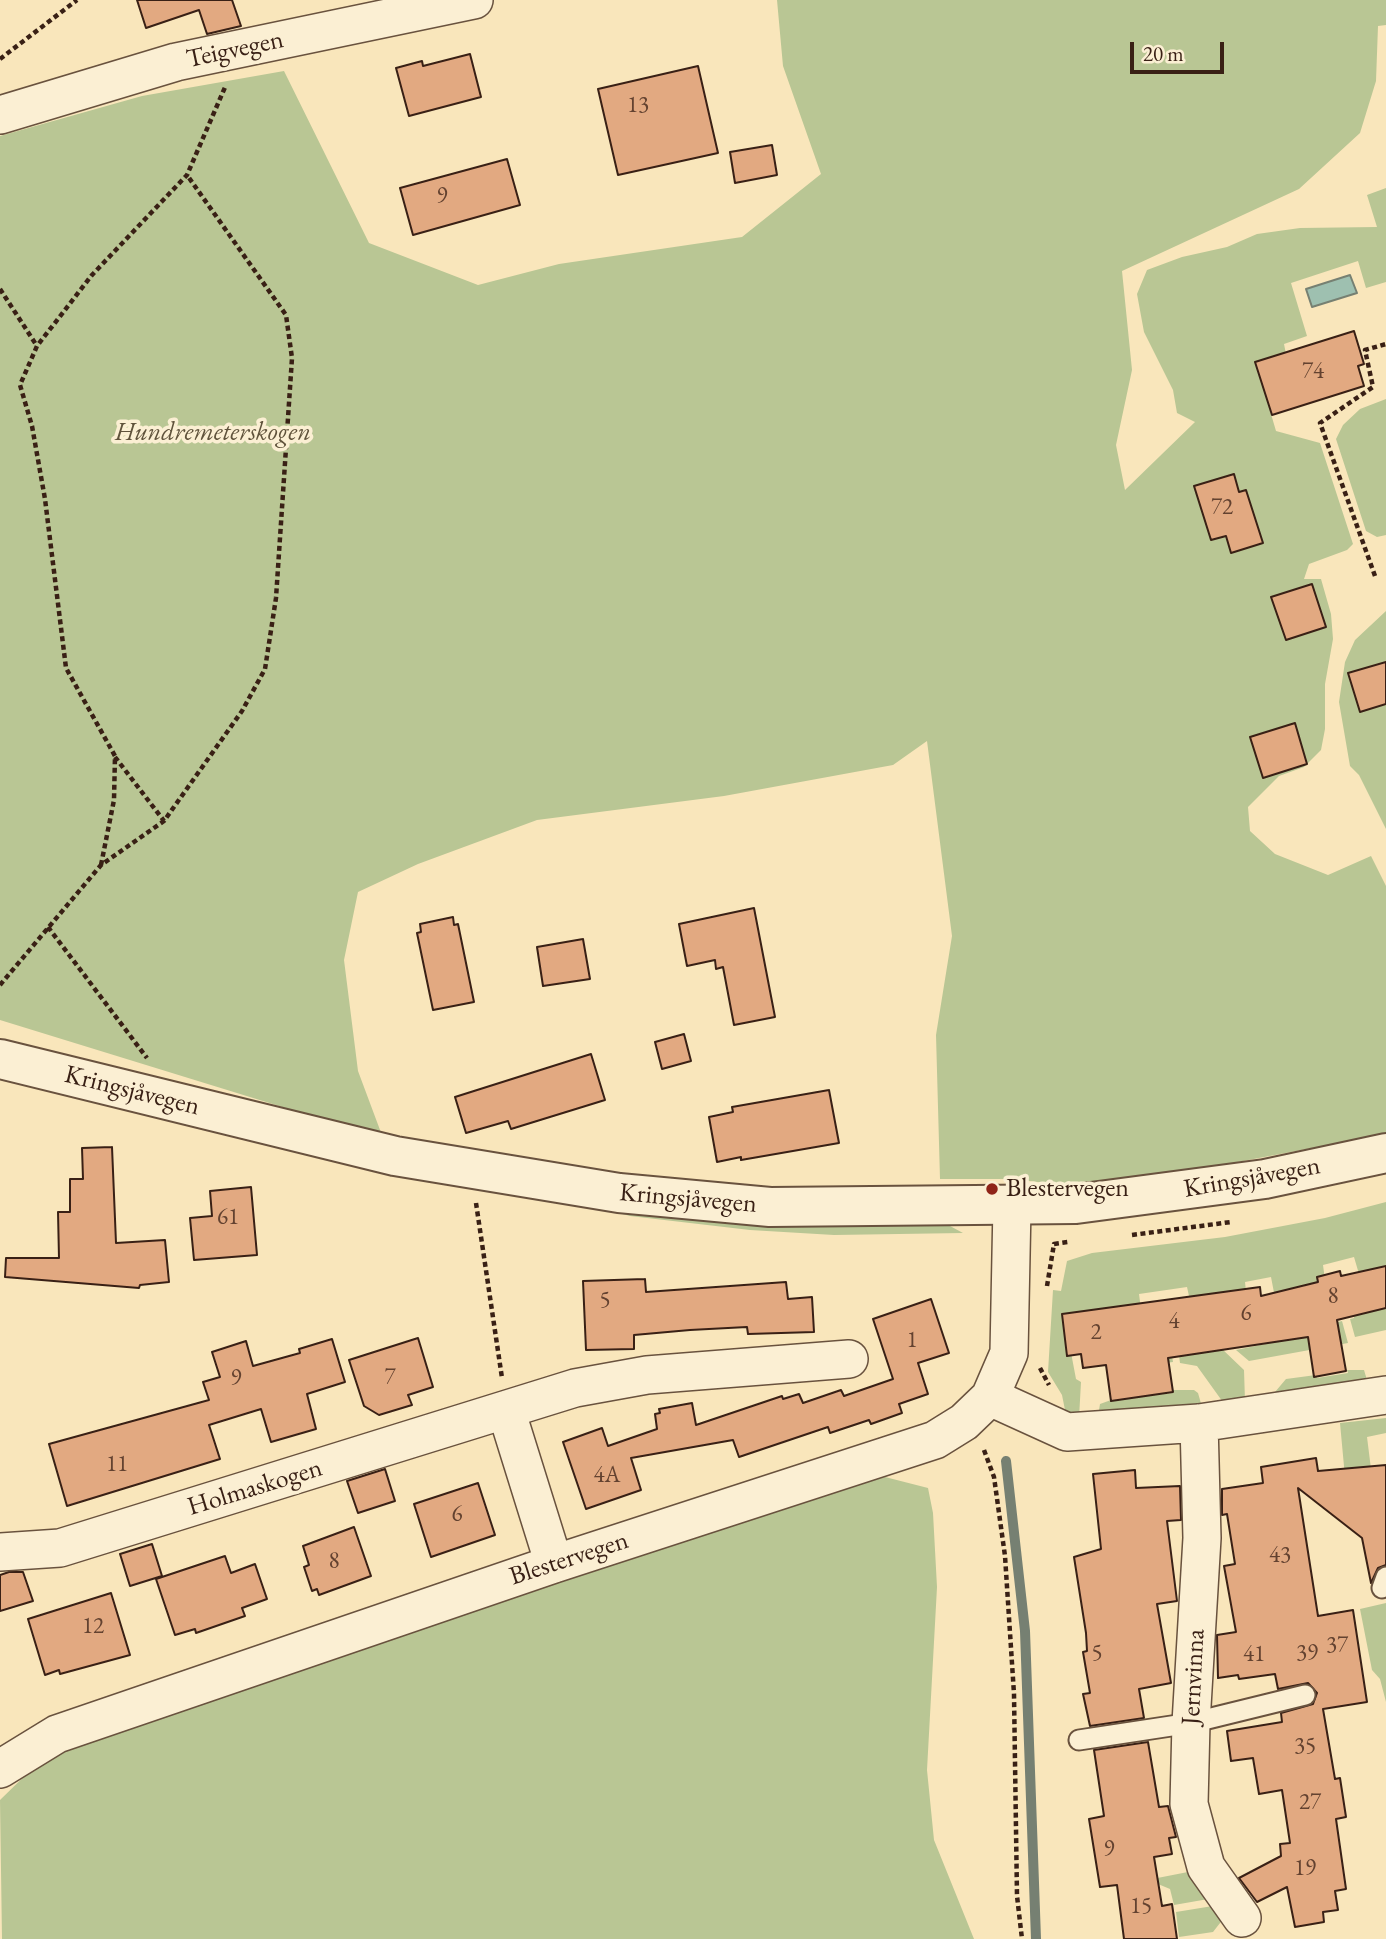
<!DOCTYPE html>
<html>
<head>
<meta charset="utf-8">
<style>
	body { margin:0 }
	#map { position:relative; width:1386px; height:1939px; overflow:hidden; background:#f9e6bb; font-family:"EB Garamond",serif }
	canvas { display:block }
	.scale { position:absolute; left:1130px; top:42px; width:94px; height:32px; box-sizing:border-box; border:4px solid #392015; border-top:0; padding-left:9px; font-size:21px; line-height:24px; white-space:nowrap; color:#392015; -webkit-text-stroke:5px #fbefd3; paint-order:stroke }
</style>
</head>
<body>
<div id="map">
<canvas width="1386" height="1939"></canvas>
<div class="scale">20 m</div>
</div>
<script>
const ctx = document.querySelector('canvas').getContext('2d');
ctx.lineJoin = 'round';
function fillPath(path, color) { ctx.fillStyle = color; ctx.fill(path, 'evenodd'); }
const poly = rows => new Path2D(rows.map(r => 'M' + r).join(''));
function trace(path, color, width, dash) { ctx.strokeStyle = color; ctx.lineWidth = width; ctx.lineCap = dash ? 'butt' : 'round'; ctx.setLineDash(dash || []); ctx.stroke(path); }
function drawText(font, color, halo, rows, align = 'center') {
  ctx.font = font + ' "EB Garamond",serif'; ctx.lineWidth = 7; ctx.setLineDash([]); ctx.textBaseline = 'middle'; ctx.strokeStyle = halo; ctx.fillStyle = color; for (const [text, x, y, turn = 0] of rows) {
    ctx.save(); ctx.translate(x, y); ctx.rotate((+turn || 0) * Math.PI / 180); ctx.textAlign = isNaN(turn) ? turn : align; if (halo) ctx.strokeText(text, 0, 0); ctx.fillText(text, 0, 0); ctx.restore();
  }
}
fillPath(poly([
	[777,0,1386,0,1386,25,1378,26,1376,81,1360,133,1299,189,1122,271,1132,370,1116,445,1125,490,1195,422,1177,413,1173,390,1144,332,1137,294,1147,270,1182,257,1227,247,1257,234,1300,228,1377,227,1367,195,1386,188,1386,282,1366,288,1358,261,1291,283,1307,336,1284,344,1286,354,1256,363,1276,431,1320,443,1353,544,1347,550,1309,564,1304,579,1321,579,1331,614,1333,639,1325,684,1325,729,1321,750,1304,767,1279,776,1248,807,1250,831,1275,854,1328,875,1371,856,1386,886,1386,1134,1206,1168,1108,1180,1054,1184,1013,1179,940,1179,936,1035,952,936,927,741,893,765,724,796,537,820,418,864,358,892,344,960,358,1071,383,1138,0,1020,0,136,142,96,284,71,369,243,478,285,559,264,742,237,821,174,783,66],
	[1386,399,1386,535,1377,537,1366,531,1336,439,1343,425,1360,409],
	[1386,611,1386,829,1359,775,1350,766,1339,702,1345,662,1355,640],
	[1386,1202,1386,1330,1355,1337,1350,1319,1354,1318,1359,1274,1354,1257,1323,1265,1331,1324,1342,1321,1348,1343,1249,1361,1236,1350,1270,1343,1269,1331,1276,1303,1271,1277,1245,1282,1246,1291,1221,1348,1244,1370,1245,1401,1225,1405,1197,1366,1180,1363,1178,1348,1191,1305,1187,1287,1139,1294,1146,1348,1171,1350,1173,1362,1120,1368,1069,1342,1076,1379,1081,1382,1079,1418,1066,1415,1062,1395,1048,1372,1053,1290,1061,1291,1067,1261,1092,1253,1225,1237,1325,1218],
	[579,1203,832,1225,950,1226,963,1233,834,1235,750,1230,630,1216],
	[1347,1370,1364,1370,1367,1380,1279,1396,1275,1392,1286,1379,1316,1375,1317,1378,1348,1373],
	[1173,1390,1194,1390,1198,1393,1202,1407,1098,1416,1100,1404,1111,1400,1172,1393],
	[1386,1418,1386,1433,1367,1437,1371,1469,1345,1477,1340,1423],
	[885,1477,928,1488,933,1513,937,1587,927,1770,934,1840,974,1939,2,1939,0,1800,39,1762,66,1748,780,1508],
	[1386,1603,1386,1702,1380,1679,1372,1670,1360,1609],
	[1193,1871,1214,1898,1174,1905,1170,1889,1158,1884,1132,1883],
	[1219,1905,1227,1914,1213,1932,1179,1937,1176,1912]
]), '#b9c694');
const water = poly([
	[1350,275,1357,293,1312,307,1306,289,1350,275]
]);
fillPath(water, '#9ec0b0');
trace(water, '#768072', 2);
trace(poly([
	[1006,1461,1025,1631,1036,1939]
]), '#768072', 10);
const building = poly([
	[137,0,232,0,241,26,207,34,199,10,146,28,137,0],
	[470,54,481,97,409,116,396,68,422,61,423,66,470,54],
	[698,66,718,153,618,175,598,89,698,66],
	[772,145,777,175,735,183,730,152,772,145],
	[507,159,520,205,413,235,400,188,507,159],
	[1354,331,1364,364,1358,366,1364,386,1272,415,1255,362,1354,331],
	[1234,474,1239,492,1246,490,1263,543,1231,553,1226,536,1211,540,1194,486,1234,474],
	[1312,584,1326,627,1286,640,1271,597,1312,584],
	[1386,662,1386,704,1360,712,1348,673,1386,662],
	[1295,723,1307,764,1263,778,1250,737,1295,723],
	[754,908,775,1017,734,1025,723,967,716,969,715,960,687,966,679,924,754,908],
	[453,917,454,925,458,924,474,1002,433,1010,417,933,421,932,420,924,453,917],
	[583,939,590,979,543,986,537,947,583,939],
	[684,1034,691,1061,662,1069,655,1042,684,1034],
	[591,1054,605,1100,511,1129,508,1121,466,1133,455,1097,591,1054],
	[829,1090,839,1143,741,1160,741,1157,717,1162,709,1117,733,1112,732,1107,829,1090],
	[112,1147,116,1243,165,1240,169,1282,140,1285,139,1288,5,1277,6,1258,59,1258,58,1212,70,1212,70,1179,83,1179,82,1148,112,1147],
	[251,1187,257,1255,194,1260,190,1218,212,1216,210,1191,251,1187],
	[1386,1266,1386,1308,1337,1320,1346,1371,1314,1377,1308,1337,1168,1358,1173,1392,1111,1401,1106,1365,1083,1368,1081,1354,1067,1356,1062,1314,1260,1287,1261,1296,1318,1282,1317,1277,1340,1271,1341,1276,1386,1266],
	[645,1279,646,1292,786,1282,788,1299,812,1297,814,1332,748,1334,747,1327,690,1330,634,1335,634,1349,586,1350,583,1281,645,1279],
	[931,1299,949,1353,918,1363,928,1394,899,1404,902,1413,871,1424,869,1420,830,1433,828,1427,739,1457,733,1440,631,1458,641,1490,586,1509,563,1442,602,1428,608,1446,657,1429,655,1414,660,1413,659,1409,692,1403,696,1425,782,1396,783,1399,799,1394,803,1403,841,1390,844,1396,893,1379,873,1319,931,1299],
	[418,1338,433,1387,408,1395,412,1405,379,1415,364,1406,349,1360,418,1338],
	[332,1339,345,1382,307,1394,316,1429,271,1442,261,1409,209,1425,220,1459,67,1506,49,1444,209,1400,203,1382,220,1377,212,1352,246,1341,253,1366,300,1353,299,1349,332,1339],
	[1316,1458,1318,1471,1386,1465,1386,1565,1378,1568,1371,1583,1362,1538,1298,1488,1318,1616,1353,1610,1367,1702,1323,1709,1335,1779,1340,1778,1346,1817,1336,1819,1346,1889,1335,1891,1338,1910,1323,1912,1324,1922,1295,1927,1287,1887,1257,1902,1239,1878,1281,1856,1280,1844,1290,1843,1282,1790,1259,1794,1253,1758,1231,1761,1227,1731,1282,1722,1281,1713,1313,1704,1317,1693,1308,1683,1278,1689,1275,1674,1239,1679,1238,1675,1218,1678,1217,1635,1236,1632,1224,1566,1235,1564,1227,1514,1222,1515,1222,1489,1263,1483,1261,1467,1316,1458],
	[385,1469,395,1501,358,1513,347,1481,385,1469],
	[1135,1470,1136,1488,1180,1486,1181,1520,1167,1521,1177,1601,1157,1604,1171,1683,1139,1689,1144,1718,1090,1726,1083,1694,1090,1693,1083,1652,1087,1651,1086,1633,1074,1557,1101,1549,1093,1474,1135,1470],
	[478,1483,495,1535,431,1557,414,1504,478,1483],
	[354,1527,371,1576,319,1595,317,1589,312,1591,304,1567,309,1565,303,1546,354,1527],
	[152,1544,162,1576,130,1586,120,1554,152,1544],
	[225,1556,231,1573,255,1564,267,1599,242,1608,245,1616,196,1633,195,1629,175,1635,156,1579,225,1556],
	[9,1572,23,1572,33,1601,0,1611,0,1575,9,1572],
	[111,1593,130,1655,60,1674,59,1670,45,1675,28,1619,111,1593],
	[1148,1742,1159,1807,1168,1806,1176,1837,1169,1838,1172,1854,1154,1857,1162,1906,1172,1904,1177,1939,1124,1939,1117,1885,1100,1887,1089,1819,1104,1816,1094,1750,1148,1742]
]);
fillPath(building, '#e2a981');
trace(building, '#392015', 2);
const service = poly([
	[1382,1588,1386,1577],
	[1079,1740,1191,1723,1305,1695]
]);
const minor = poly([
	[0,115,176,62,474,0],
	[990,1397,1067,1432,1199,1423,1386,1395],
	[506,1410,554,1564],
	[1199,1423,1202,1538,1191,1723,1189,1804,1206,1867,1242,1918],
	[0,1552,60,1548,575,1388,647,1375,849,1359],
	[0,1769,57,1734,554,1564,935,1440,964,1422,990,1397,1009,1353,1012,1206]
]);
const tertiary = poly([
	[0,1059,395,1156,619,1193,770,1207,1076,1204,1265,1179,1386,1153]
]);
trace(service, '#69523e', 23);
trace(minor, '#69523e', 40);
trace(tertiary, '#69523e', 42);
trace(poly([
	[0,59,77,0],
	[0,289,37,346],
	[1375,576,1320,423,1373,387,1365,350,1386,344],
	[115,757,164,821],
	[101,865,114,800,115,756,66,668,45,499,32,426,20,385,37,346,92,275,187,175,226,85],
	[48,927,147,1058],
	[0,985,101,865,164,821,242,711,265,669,276,598,292,358,286,315,187,175],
	[476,1203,502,1378],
	[1132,1235,1231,1222],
	[1047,1286,1054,1244,1068,1242],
	[1040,1368,1049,1385],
	[984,1450,994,1477,1005,1556,1014,1694,1017,1896,1022,1939]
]), '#392015', 4.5, [5, 3.5]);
trace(service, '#fbefd3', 19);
trace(minor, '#fbefd3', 37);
trace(tertiary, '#fbefd3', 38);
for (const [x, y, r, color] of [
	[992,1189,7,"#8f2418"]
]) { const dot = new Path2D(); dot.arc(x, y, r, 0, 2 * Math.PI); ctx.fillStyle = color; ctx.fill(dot); trace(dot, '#fbefd3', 2.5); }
drawText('23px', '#634230', null, [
	["13",638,106],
	["9",442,197],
	["74",1313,372],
	["72",1222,508],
	["61",228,1218],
	["8",1333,1297],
	["5",605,1301],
	["6",1246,1314],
	["4",1174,1322],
	["2",1096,1333],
	["1",912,1341],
	["7",390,1378],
	["9",236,1379],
	["11",117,1465],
	["4A",607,1476],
	["6",457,1515],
	["43",1280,1556],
	["8",334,1562],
	["12",93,1627],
	["37",1337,1646],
	["5",1097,1654],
	["39",1307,1654],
	["41",1254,1655],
	["35",1305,1747],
	["27",1310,1803],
	["9",1109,1850],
	["19",1305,1869],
	["15",1141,1907]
]);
drawText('26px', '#392015', '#fbefd3', [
	["Teigvegen",235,50,-12],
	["Kringsjåvegen",132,1091,14],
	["Kringsjåvegen",1252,1178,-10],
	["Kringsjåvegen",688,1199,5],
	["Holmaskogen",255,1488,-17],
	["Blestervegen",569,1559,-18],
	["Jernvinna",1194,1677,-87]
]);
drawText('italic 26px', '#5f523b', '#fbefd3', [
	["Hundremeterskogen",213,433]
]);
drawText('26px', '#392015', '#fbefd3', [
	["Blestervegen",1006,1189]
], 'left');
</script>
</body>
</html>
